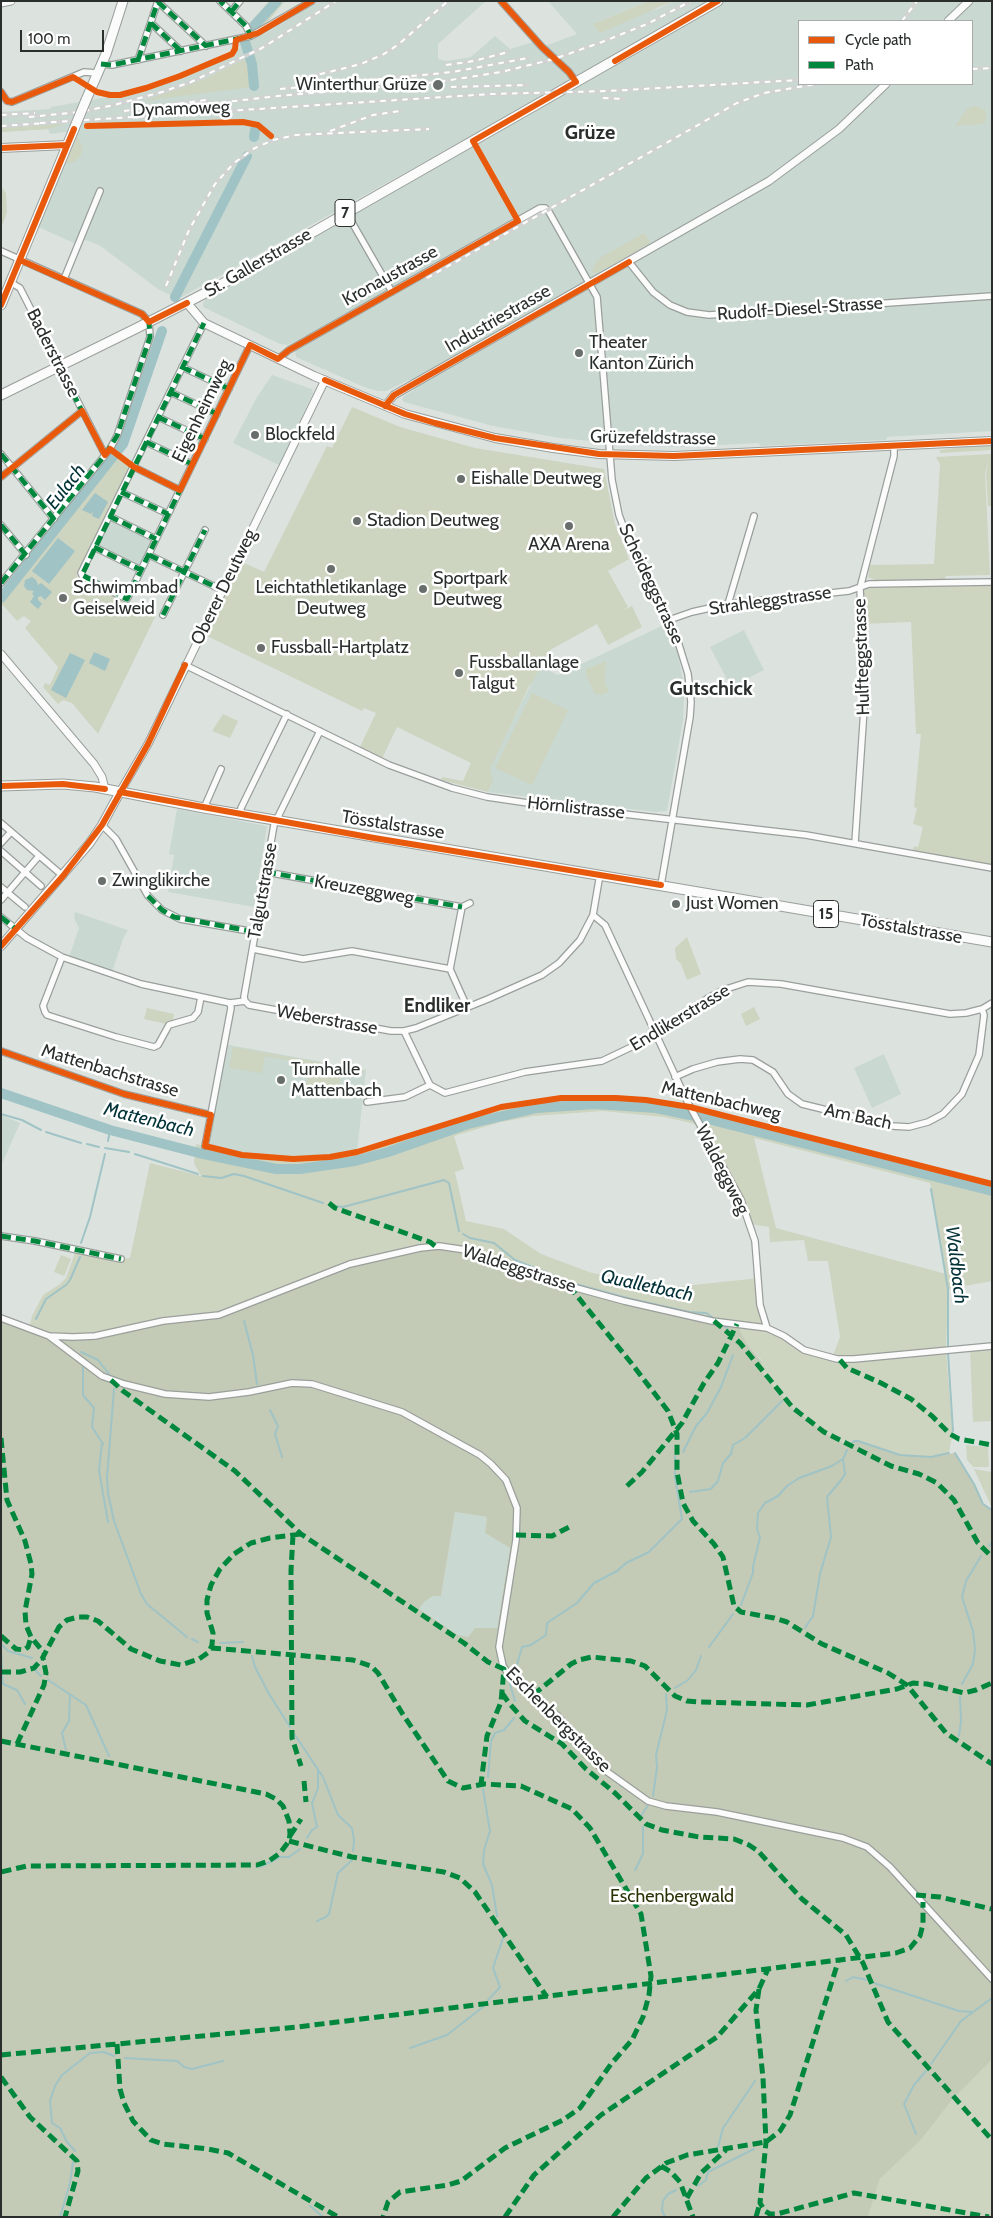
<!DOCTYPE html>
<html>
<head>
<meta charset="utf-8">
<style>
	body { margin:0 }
	#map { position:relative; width:993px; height:2218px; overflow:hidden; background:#dce3df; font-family:Cabin,sans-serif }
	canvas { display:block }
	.frame { position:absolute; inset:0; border:2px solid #2a2f2d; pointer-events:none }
	.legend { position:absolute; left:798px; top:20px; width:175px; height:65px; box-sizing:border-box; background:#fff; border:1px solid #aaacab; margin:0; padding:6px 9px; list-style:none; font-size:15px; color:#2a2f2d }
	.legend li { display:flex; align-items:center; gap:10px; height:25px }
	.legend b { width:25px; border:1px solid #aaacab }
	.scale { position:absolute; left:20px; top:30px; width:84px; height:22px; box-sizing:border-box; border:2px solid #2a2f2d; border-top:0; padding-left:6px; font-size:15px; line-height:18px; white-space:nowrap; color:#2a2f2d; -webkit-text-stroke:4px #fff; paint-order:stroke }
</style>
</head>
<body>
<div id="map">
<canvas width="993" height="2218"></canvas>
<div class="frame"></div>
<ul class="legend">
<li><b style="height:6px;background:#e8590c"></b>Cycle path</li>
<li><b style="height:6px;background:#00873e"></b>Path</li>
</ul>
<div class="scale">100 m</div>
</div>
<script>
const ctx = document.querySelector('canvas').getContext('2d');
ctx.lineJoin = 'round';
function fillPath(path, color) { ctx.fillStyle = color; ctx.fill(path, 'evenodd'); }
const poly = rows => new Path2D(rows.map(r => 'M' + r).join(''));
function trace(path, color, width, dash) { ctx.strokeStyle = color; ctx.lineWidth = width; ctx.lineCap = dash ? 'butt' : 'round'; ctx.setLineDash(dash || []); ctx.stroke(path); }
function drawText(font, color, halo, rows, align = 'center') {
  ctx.font = font + ' Cabin,sans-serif'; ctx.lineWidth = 5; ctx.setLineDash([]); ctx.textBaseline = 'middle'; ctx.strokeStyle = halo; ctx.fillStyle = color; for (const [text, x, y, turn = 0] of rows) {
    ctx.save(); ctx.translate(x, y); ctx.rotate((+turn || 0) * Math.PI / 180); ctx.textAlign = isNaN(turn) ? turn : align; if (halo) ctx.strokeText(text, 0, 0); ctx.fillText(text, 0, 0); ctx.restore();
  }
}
fillPath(poly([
	[319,1,486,1,438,44,438,59,446,61,471,57,495,36,510,49,537,41,542,47,577,34,548,1,649,1,593,24,658,9,673,1,992,1,992,431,887,437,886,440,760,446,759,443,684,447,643,446,560,438,493,426,404,402,402,399,404,396,414,390,409,380,386,391,377,391,364,387,296,357,295,350,308,342,305,336,288,345,280,344,203,307,203,303,206,299,444,161,451,159,529,115,541,106,472,141,462,141,178,299,158,289,99,245,82,239,74,243,34,225,73,131,50,134,48,129,1,132,1,112,50,109,51,107,126,94,164,82,232,54,240,48,239,44,268,32],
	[799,21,972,21,972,84,799,84],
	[272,375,312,389,313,393,279,465,233,443,257,397],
	[109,516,156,539,141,570,94,547],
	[666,624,674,639,678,654,684,686,684,703,683,720,667,811,656,812,488,792,491,786,489,768,540,666,558,675],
	[744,630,764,670,731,687,710,647],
	[177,809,267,826,254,907,168,892,174,855,169,854],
	[75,912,128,930,123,939,111,975,68,960,79,928,74,918],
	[224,1044,366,1070,357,1152,330,1157,293,1159,242,1155,205,1146],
	[884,1054,901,1094,872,1108,854,1068],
	[1,1115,20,1123,1,1166],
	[455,1512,487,1517,485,1533,510,1548,497,1628,475,1628,468,1637,458,1635,419,1609,423,1602,434,1596,441,1596]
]), '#c9d8d0');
fillPath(poly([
	[269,1,285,1,265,25,255,30,250,23],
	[649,1,673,1,600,33,593,24],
	[255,54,259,86,143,101,205,79],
	[976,106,985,110,987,117,985,122,981,124,955,126,967,109],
	[65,124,48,129,1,132,1,128],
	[77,136,82,146,81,155,74,162,65,164],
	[1,187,6,193,7,212,3,224,1,223],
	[644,233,650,241,649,244,597,273,592,272,595,263,600,258],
	[352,407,400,427,475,448,604,469,615,524,629,559,608,571,628,607,621,611,632,606,642,627,608,645,597,624,550,650,533,681,529,686,490,769,493,780,488,792,441,780,442,777,463,781,471,763,397,727,381,761,359,749,376,713,364,708,362,711,205,635,242,562,264,572,327,446,332,448],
	[992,445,992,450,940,453,940,450,960,447],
	[992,454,992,506,988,506,986,473,989,459,985,473,990,575,946,576,945,579,877,581,868,577,870,565,934,564,940,464,936,457],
	[117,457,131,467,76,576,115,595,126,604,128,601,156,615,98,734,72,703,63,700,58,704,43,687,45,683,50,685,58,667,25,628,31,621,24,616,17,621,1,603],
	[992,582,992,868,912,853,914,846,918,847,923,827,913,824,917,808,914,807,921,734,916,734,911,622,860,624,860,588,869,584],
	[606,661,605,684,609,691,601,695,595,694,586,675,586,669],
	[532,693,568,710,532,785,495,768],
	[223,714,238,721,230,738,212,731],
	[687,937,701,974,687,980,681,964,676,959,675,948],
	[754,1007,760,1019,746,1026,741,1014],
	[147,1008,174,1014,173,1020,166,1024,144,1019],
	[233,1047,364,1070,363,1074,265,1056,262,1073,229,1068],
	[310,1066,342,1071,338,1092,306,1087],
	[589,1097,646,1100,690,1107,992,1184,992,1281,948,1289,946,1350,953,1439,951,1441,949,1453,931,1457,900,1455,872,1447,843,1443,824,1432,793,1408,770,1382,759,1368,762,1361,747,1344,737,1324,235,1310,95,1336,66,1337,29,1329,32,1316,43,1295,60,1284,66,1278,76,1250,120,1259,130,1258,150,1163,201,1176,194,1163,196,1144,242,1155,267,1158,293,1159,330,1157,357,1152,478,1113,524,1103],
	[603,1111,664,1117,700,1125,735,1187,750,1224,769,1227,770,1242,804,1240,808,1261,828,1261,840,1337,832,1358,799,1347,767,1328,760,1300,759,1278,657,1289,589,1272,541,1254,504,1229,466,1221,455,1172,464,1169,454,1136,501,1122,534,1116],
	[754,1138,930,1183,946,1274,776,1228],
	[61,1255,71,1259,64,1276,54,1272],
	[992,1346,992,1421,973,1422,970,1348],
	[966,1445,988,1447,989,1467,973,1467,967,1460],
	[974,1469,992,1472,992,1508],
	[990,2059,992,2059,992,2217,868,2217,880,2179,921,2140,952,2100]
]), '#cdd4c0');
fillPath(poly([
	[455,1248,563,1284,737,1324,747,1344,762,1362,759,1368,770,1382,793,1408,824,1432,843,1443,851,1444,854,1441,858,1441,900,1455,931,1457,955,1453,974,1484,983,1504,992,1510,992,2059,952,2100,921,2140,880,2179,868,2217,1,2217,1,1318,39,1333,73,1337,163,1321,206,1317,327,1272,413,1249],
	[455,1512,487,1517,485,1533,510,1548,497,1628,475,1628,468,1637,458,1635,419,1609,424,1602,433,1596,441,1596]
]), '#c3cbb6');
fillPath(poly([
	[95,493,108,502,99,519,92,516,93,512,91,514,82,510],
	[58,538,75,551,49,584,32,571],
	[32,577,36,580,38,585,41,583,52,592,45,600,41,596,38,597,38,600,42,604,38,609,30,602,34,596,32,594,34,591,27,590,24,586,25,580],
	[94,652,110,659,105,671,89,663],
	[70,653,85,660,66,698,51,690]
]), '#a0c3c5');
trace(poly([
	[1,1114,22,1120,41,1130],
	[46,1132,81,1143],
	[108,1141,110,1130],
	[87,1144,99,1147],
	[105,1148,129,1152],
	[135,1154,198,1174],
	[225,1159,226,1160],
	[929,1175,929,1178],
	[203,1176,221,1178,234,1174,244,1176,323,1203],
	[931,1189,948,1289,948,1346],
	[335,1206,343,1207,444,1180,449,1183,459,1231],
	[463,1234,470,1238,494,1243,515,1260,567,1281],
	[81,1243,90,1217,105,1154],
	[572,1283,627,1298,689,1312,706,1313,715,1319],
	[36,1319,46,1299,66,1285,70,1280,80,1257],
	[244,1321,253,1355,257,1384],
	[723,1325,728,1329],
	[81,1352,98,1360,109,1374],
	[948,1353,953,1431],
	[83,1367,83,1395,94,1408,92,1427,103,1444],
	[114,1389,107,1478,108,1493,114,1521,141,1594,147,1604,187,1637],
	[270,1410,278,1426,275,1434,282,1457],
	[102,1443,99,1470,108,1522],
	[851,1444,854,1441,858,1441,900,1455,931,1457,949,1453],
	[683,1452,696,1426,707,1413,721,1387,733,1355],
	[955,1453,974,1484,983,1504,992,1510],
	[690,1492,711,1489,718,1481,723,1463,731,1454,733,1445,745,1438,782,1401],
	[989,1546,992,1542],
	[741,1605,753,1573,753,1567,760,1537,757,1529,758,1513,765,1503,778,1496,787,1486,799,1478,832,1466,843,1459,847,1450],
	[805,1628,813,1616,820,1574,831,1537,827,1497,842,1479,845,1474,843,1459],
	[192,1639,198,1642],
	[220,1643,243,1642],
	[1,1644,8,1651,32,1658],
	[709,1647,733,1614],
	[1,1651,2,1668],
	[252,1656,255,1667,269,1694,290,1727],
	[36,1671,41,1676],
	[515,1672,522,1647,531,1645,546,1635,547,1623,577,1603,594,1583,617,1571,626,1563,649,1552,682,1519,675,1477,675,1456],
	[2,1675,3,1684,17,1690,25,1704],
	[48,1680,86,1705,109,1756],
	[510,1684,515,1701],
	[962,1684,973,1664,975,1649,973,1631,962,1597,966,1581,981,1556],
	[675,1688,688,1680,696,1670,701,1656],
	[295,1735,323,1777,338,1815,352,1828,354,1840,353,1851],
	[959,1736,961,1721,960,1697],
	[66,1750,62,1733,69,1721,70,1695],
	[488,1777,491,1741,495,1733,504,1730,514,1718],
	[483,1789,490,1831,484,1850,483,1864,492,1885,497,1916],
	[653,1796,657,1767,656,1755,667,1710,666,1694],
	[641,1816,648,1805],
	[307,1838,312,1830,317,1827,312,1803,318,1788,318,1771],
	[260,1867,280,1857,289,1857,300,1849],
	[635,1870,643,1854,643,1827],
	[317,1921,326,1917,329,1914,338,1873,352,1860],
	[846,1981,853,1977,867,1980],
	[874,1983,959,2011,972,2012],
	[488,2000,500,1987,493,1968,503,1938],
	[410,2048,447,2035,483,2007],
	[125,2058,177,2061,184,2067,192,2069,223,2061],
	[931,2064,961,2021,992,1998],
	[916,2134,904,2104,914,2085,926,2071],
	[718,2147,723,2128,755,2081],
	[75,2151,67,2142,60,2128,52,2123,50,2101,55,2086,62,2075,90,2053,104,2052,114,2056],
	[698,2186,706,2180,708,2172,754,2149],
	[310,2206,323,2217],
	[60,2217,70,2183,73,2162],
	[665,2217,662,2210,663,2201,668,2194,676,2190]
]), '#a0c3c5', 2);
trace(poly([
	[253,27,277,1],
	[245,42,252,64,254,86],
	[254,137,255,130],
	[175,297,247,156],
	[1,598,123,444,162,331],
	[1,1093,110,1130,199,1153,276,1169,300,1169,355,1161,388,1152,468,1124,537,1108,595,1104,656,1108,700,1117,992,1191]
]), '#a0c3c5', 10);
const minor = poly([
	[220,1,246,26,251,36],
	[501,1,542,47,569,72,576,82],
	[158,2,206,46],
	[231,12,240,1],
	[151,23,181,51],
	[138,60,158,1],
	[101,64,112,65,251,36,312,1],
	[1,92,7,101,12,102,84,72,97,73],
	[346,212,392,292],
	[1,251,142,314,149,322,150,337,117,436,110,449,1,583],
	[629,262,653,292,670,305,687,312,709,315,992,296],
	[64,279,100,191],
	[10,282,20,288,105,455],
	[204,323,81,573,83,577,127,599,250,345],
	[278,359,289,350,540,208,545,208,549,212,597,297,612,480,619,515,636,560,675,632,688,674,691,702,690,717,661,885],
	[182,367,229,389],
	[170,392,217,414],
	[158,417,205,439],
	[146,442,192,464],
	[1,454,54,519],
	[134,467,180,490],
	[1,477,82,411],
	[121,492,168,514],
	[109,516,156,539],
	[1,525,26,555],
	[94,547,141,570],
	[149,555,222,590],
	[728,604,754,516],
	[163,615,205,530],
	[669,620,692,612,728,604,849,591,869,584,992,582],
	[185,665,389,765,452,788,487,797,528,803,806,835,992,868],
	[204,808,221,769],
	[240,814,241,808,287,714],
	[1,823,63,876],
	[102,825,116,839,148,896,162,910,180,919,255,932],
	[1,843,11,832],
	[855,843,865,694,860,588,894,456,894,446],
	[1,851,41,886],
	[266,872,462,907],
	[1,887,25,907],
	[1,900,39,856],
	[593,915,605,925,687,1101,741,1200,755,1241,760,1305,767,1328],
	[1,917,27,938,62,957,141,984,230,1003,245,1001,249,1005,391,1031,404,1031,416,1028,488,999,542,975,559,963,580,940,593,915,600,874],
	[253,949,303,959,352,951,450,969],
	[62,957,43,1006,45,1012,47,1015,116,1037,154,1047,158,1045,169,1025,193,1018,198,1012,201,997],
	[245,1001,244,997,274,825,320,731],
	[467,1007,450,969,462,907,470,903],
	[404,1031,430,1085,445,1093,525,1072,602,1061,667,1030,708,998,723,990,748,982,781,984,950,1014,966,1013,982,1009,992,1003],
	[1,1051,124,1094,211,1115],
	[675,1077,693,1069,717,1062,740,1059,753,1060,773,1072,788,1094,802,1104,892,1126,909,1127,928,1122,943,1114,962,1094,979,1055,984,1015,982,1009],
	[367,1102,405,1097,430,1085],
	[205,1146,231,1008,230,1003],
	[1,1236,35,1241,121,1259],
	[1,1318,49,1336,73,1337,95,1336,163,1321,219,1315,350,1264,420,1248,439,1246,466,1250,569,1286,624,1301,712,1321,767,1328,784,1336,804,1350,837,1359,854,1359,992,1346],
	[49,1336,102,1376,124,1384,165,1394,209,1397,249,1392,292,1383,312,1384,402,1412,480,1455,491,1464,506,1480,517,1508,516,1540,499,1647,503,1666,512,1679,557,1715,599,1766,648,1801,666,1806,717,1812,843,1838,867,1847,890,1867,992,1979]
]);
const tertiary = poly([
	[1,3,11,1],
	[948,21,969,1],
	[385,406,394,395,769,181,839,129,886,84],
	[1,654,94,764,102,777,105,789],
	[120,792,148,744,325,380]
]);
const secondary = poly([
	[1,148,67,145],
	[187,303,204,323,314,376,405,414,495,438,553,448,599,454,674,456,992,441],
	[1,946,89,844,102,825,120,792]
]);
const primary = poly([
	[86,100,106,54,123,1],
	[1,305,74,129],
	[1,395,137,328,215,288,718,1],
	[1,786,63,784,95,787,204,808,992,942]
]);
trace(minor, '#9a9f9c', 8);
trace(tertiary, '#9a9f9c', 9);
trace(secondary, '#9a9f9c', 10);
trace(primary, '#9a9f9c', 11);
trace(minor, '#fafbfa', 5.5);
trace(tertiary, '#fafbfa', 7);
trace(secondary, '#fafbfa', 8);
trace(primary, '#fafbfa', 9);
const rail = poly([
	[902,21,917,1],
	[446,65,474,61,508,52],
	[972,69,992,68],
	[309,77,361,64,384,54,399,44,448,1],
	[451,87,528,85],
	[280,89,453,72,528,58],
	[603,98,624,99],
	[199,105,278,96,438,82,501,72,554,59,602,42,647,24,691,1],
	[124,111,206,100],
	[1,115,35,113],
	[29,117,79,112,114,105,162,92,191,82,262,48,336,1],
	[40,123,491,94,608,91,799,80],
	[1,126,45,123],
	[330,131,373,115,400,111],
	[427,278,737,103,764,93,816,84],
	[166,286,189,230,215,184,234,163,253,149,273,140,296,135,429,129]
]);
trace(rail, '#d1d3d2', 4);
trace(rail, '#fff', 2, [5.5]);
const primaryBridge = poly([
	[74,129,86,100]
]);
trace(primaryBridge, '#9a9f9c', 11, []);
trace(primaryBridge, '#fafbfa', 9);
trace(poly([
	[158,2,206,46],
	[231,12,240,1],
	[151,23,181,51],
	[138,60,158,1],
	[101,64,112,65,251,36,246,26,220,1],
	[59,366,83,413],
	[182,367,229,389],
	[170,392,217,414],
	[158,417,205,439],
	[146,442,192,464],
	[1,454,54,519],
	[182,486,127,599,82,575,204,323],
	[121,492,168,514],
	[109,516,156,539],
	[1,525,26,555],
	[94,547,141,570],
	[149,555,222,590],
	[1,583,105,455,117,436,150,337,149,322],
	[163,615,205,530],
	[266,872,462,907],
	[148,896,162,910,174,917,255,932],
	[1,917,16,929],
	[329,1203,335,1208,430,1242,435,1246],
	[1,1236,35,1241,121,1259],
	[569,1286,632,1364,668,1411,677,1434,677,1472,683,1503,693,1521,714,1544,723,1557,734,1606,741,1612,774,1618,787,1622,822,1644,888,1673,907,1685,946,1733,992,1764],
	[714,1321,740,1343,793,1408,824,1432,891,1466,919,1474,937,1483,954,1500,978,1543,992,1557],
	[840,1360,847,1368,881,1383,911,1399,932,1416,950,1434,959,1439,992,1445],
	[111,1380,123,1391,235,1471,301,1534,464,1643,488,1662,504,1669,501,1702,487,1736,481,1784],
	[1,1438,7,1500,25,1541,31,1564,32,1574,25,1611,26,1625,31,1637,45,1654],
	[627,1486,642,1472,682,1423,704,1383,718,1363,737,1324],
	[293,1535,291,1571,292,1738,301,1766],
	[516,1535,552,1536,573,1525],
	[1,1636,16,1649,24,1650,28,1647,31,1637],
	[211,1648,353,1660,371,1666,378,1673,402,1713,448,1781,463,1788,484,1784,521,1786,572,1809,590,1828,641,1914,651,1976,649,1995,643,2017,632,2040,611,2064,580,2108,563,2120,505,2148,461,2181,448,2185,400,2192,388,2202,383,2217],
	[1,1672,20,1672,34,1668,42,1659,59,1627,67,1620,78,1617,87,1617,98,1621,131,1649,160,1661,181,1665,199,1659,209,1652,212,1645,213,1633,207,1613,207,1600,211,1585,220,1569,234,1554,251,1543,270,1538,301,1534],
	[502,1693,509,1703,525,1721,562,1744,586,1769,615,1793,646,1824,662,1830,699,1837,734,1839,749,1845,758,1851,802,1899,846,1935,863,1963,888,2022,992,2140],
	[533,1695,571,1664,579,1660,592,1657,631,1661,645,1666,675,1696,687,1701,701,1702,807,1705,897,1689,913,1683,927,1684,964,1693,976,1690,992,1683],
	[1,1741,266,1794,276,1799,283,1806,289,1821,290,1834,289,1841,280,1853,269,1861,257,1865,27,1866,1,1872],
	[17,1744,44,1685,46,1673,43,1658],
	[304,1781,306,1802],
	[290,1836,301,1819],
	[289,1841,352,1857,444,1872,460,1878,475,1892,547,1997],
	[916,1895,940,1897,992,1909],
	[759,1989,756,2010,763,2078,766,2142,760,2203,765,2211,770,2214,777,2214,854,2193,989,2217],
	[117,2044,120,2089,124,2103,133,2121,151,2140,163,2144,208,2149,228,2153,338,2217],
	[1,2055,297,2027,896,1953,910,1948,920,1936,923,1924,923,1902],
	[1,2077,30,2117,77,2161,78,2171,65,2217],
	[661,2166,671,2172,680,2182,693,2217],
	[687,2198,701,2173,726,2150],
	[505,2217,534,2175,601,2115,717,2037,759,1989,768,1969],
	[613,2217,646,2178,666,2163,687,2155,766,2142,780,2131,790,2115,838,1962],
	[756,2217,760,2203]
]), '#00873e', 5, [10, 5]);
trace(poly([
	[615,61,718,1],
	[1,92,7,101,12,102,73,77,97,92,110,95,120,95,146,88,180,76,232,54,235,49,236,40,258,33,312,1],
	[87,126,243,122,258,125,271,136],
	[1,148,67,145],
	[20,260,142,314,149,322,187,303],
	[1,305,74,129],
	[325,380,405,414,435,423,495,438,599,454,674,456,992,441],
	[385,406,394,395,629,262],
	[1,477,82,411,105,455,110,449,134,467,180,490,250,345,278,359,289,350,518,221,473,141,576,82,569,72,542,47,501,1],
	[1,786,63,784,105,789],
	[120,792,374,838,661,885],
	[1,946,63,876,102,825,148,744,185,665],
	[1,1051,124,1094,211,1115,205,1146,242,1155,293,1159,330,1157,357,1152,501,1107,561,1098,616,1098,646,1100,690,1107,992,1184]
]), '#e8590c', 6);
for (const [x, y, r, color] of [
	[438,85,6,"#686e6b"],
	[579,353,5,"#686e6b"],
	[255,435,5,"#686e6b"],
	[461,479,5,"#686e6b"],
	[357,521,5,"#686e6b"],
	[569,526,5,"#686e6b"],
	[331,569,5,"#686e6b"],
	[423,589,5,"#686e6b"],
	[63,598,5,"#686e6b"],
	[261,648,5,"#686e6b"],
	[459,673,5,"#686e6b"],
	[102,881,5,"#686e6b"],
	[676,904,5,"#686e6b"],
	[281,1080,5,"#686e6b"]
]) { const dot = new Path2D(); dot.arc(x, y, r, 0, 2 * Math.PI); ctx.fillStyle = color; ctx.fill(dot); trace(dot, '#fff', 2); }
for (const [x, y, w] of [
	[345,213,20],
	[826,914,25]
]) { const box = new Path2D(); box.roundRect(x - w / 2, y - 13.5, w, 27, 4); ctx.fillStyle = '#fff'; ctx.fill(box); trace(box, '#2a2f2d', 1); }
drawText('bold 16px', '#2a2f2d', null, [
	["7",345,213],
	["15",826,914]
]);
drawText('18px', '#2a2f2d', '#fff', [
	["Winterthur Grüze",427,85,"right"],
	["Theater",589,343],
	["Kanton Zürich",589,364],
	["Blockfeld",265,435],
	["Eishalle Deutweg",471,479],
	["Stadion Deutweg",367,521],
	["AXA Arena",569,545,"center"],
	["Sportpark",433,579],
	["Deutweg",433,600],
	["Schwimmbad",73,588],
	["Geiselweid",73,609],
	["Leichtathletikanlage",331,588,"center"],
	["Deutweg",331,609,"center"],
	["Fussball-Hartplatz",271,648],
	["Fussballanlage",469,663],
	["Talgut",469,684],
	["Zwinglikirche",112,881],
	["Just Women",686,904],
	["Turnhalle",291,1070],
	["Mattenbach",291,1091]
], 'left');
drawText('18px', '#2a2f2d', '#fff', [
	["Dynamoweg",181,109,-2],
	["St. Gallerstrasse",258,263,-30],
	["Kronaustrasse",390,276,-29],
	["Rudolf-Diesel-Strasse",800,309,-4],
	["Industriestrasse",498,319,-30],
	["Baderstrasse",53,353,63],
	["Eigenheimweg",202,411,-64],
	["Grüzefeldstrasse",653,438,1],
	["Scheideggstrasse",651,584,65],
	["Oberer Deutweg",224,587,-64],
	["Strahleggstrasse",770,601,-8],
	["Hulfteggstrasse",862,657,-92],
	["Hörnlistrasse",576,808,6],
	["Tösstalstrasse",393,825,9],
	["Kreuzeggweg",364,890,10],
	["Talgutstrasse",263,891,-80],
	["Tösstalstrasse",911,929,10],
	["Endlikerstrasse",680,1018,-31],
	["Weberstrasse",327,1020,10],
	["Mattenbachstrasse",110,1071,17],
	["Mattenbachweg",721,1101,13],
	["Am Bach",858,1117,12],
	["Waldeggweg",722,1170,63],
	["Waldeggstrasse",519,1269,18],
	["Eschenbergstrasse",558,1720,45]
]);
drawText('18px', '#2b3206', '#fff', [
	["Eschenbergwald",672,1897]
]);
drawText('italic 19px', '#023237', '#fff', [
	["Eulach",66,487,-52],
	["Mattenbach",149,1120,14],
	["Waldbach",956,1265,83],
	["Qualletbach",647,1286,12]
]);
drawText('bold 19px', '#2a2f2d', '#fff', [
	["Endliker",437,1006]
]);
drawText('bold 20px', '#2a2f2d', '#fff', [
	["Grüze",590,133],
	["Gutschick",711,689]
]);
</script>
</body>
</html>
